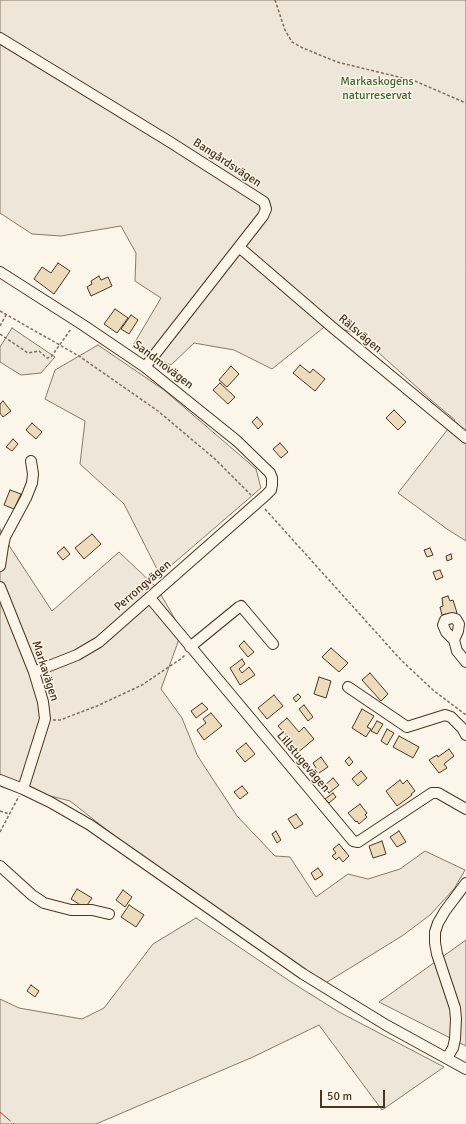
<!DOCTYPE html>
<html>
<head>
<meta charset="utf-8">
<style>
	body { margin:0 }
	#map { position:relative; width:466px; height:1124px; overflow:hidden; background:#fbf6e9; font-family:Signika,sans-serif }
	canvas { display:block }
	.scale { position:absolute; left:320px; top:1090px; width:65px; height:18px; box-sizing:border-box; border:2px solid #4a3520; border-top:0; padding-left:5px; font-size:12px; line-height:14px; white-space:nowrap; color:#4a3520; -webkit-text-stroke:3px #fbf6e9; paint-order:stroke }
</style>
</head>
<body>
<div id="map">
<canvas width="466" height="1124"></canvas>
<div class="scale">50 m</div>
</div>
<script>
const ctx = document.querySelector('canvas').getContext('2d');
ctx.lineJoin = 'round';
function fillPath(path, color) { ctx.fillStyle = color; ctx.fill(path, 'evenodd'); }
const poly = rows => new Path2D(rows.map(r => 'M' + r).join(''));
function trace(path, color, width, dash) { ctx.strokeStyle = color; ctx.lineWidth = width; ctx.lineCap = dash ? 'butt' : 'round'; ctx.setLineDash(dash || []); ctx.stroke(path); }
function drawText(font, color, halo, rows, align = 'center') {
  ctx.font = font + ' Signika,sans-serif'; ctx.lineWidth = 3; ctx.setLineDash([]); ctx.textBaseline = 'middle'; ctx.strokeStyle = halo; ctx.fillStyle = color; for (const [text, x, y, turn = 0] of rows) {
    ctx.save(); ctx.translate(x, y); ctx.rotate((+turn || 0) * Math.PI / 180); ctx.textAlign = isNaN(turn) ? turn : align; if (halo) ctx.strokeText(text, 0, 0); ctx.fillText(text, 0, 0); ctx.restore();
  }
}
const green = poly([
	[0,0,466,0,466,541,447,529,398,493,455,420,430,399,359,335,328,324,272,369,234,350,194,343,171,365,132,347,161,298,135,281,136,253,121,226,61,236,32,234,0,213,0,0],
	[12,328,55,357,41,373,21,375,0,362,0,347,12,328],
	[98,345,164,390,256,469,261,488,160,575,124,504,80,464,85,421,45,399,55,370,98,345],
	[0,529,10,547,52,611,119,552,157,588,182,631,161,689,182,718,197,755,237,816,275,856,290,857,316,897,348,874,368,879,400,869,425,851,465,870,454,889,430,915,402,936,324,984,153,866,70,801,23,789,0,779,0,529],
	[196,918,291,982,339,1012,444,1067,382,1110,319,1025,253,1057,96,1124,0,1124,0,999,19,1008,82,1019,104,1008,153,944,196,918],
	[466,940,466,1046,379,1002,466,940]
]);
fillPath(green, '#ede6d9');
trace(green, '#887966', 1);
const building = poly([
	[58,263,70,271,54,294,34,279,42,267,51,273,58,263],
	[99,276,101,280,108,277,112,286,91,296,87,287,92,284,91,281,99,276],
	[115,309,128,318,117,333,104,324,115,309],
	[131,315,138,320,129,334,121,329,131,315],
	[300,365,310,373,313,369,325,379,315,391,293,373,300,365],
	[231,366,239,374,227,387,219,380,231,366],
	[220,383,235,397,228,404,213,390,220,383],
	[3,401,11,411,3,417,0,413,0,404,3,401],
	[394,410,406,422,398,430,386,418,394,410],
	[257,417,263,424,258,429,252,422,257,417],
	[32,423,42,432,36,439,26,430,32,423],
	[13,439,18,444,12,451,6,447,13,439],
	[280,443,288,452,281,458,273,449,280,443],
	[10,490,21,494,14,509,4,505,10,490],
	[92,534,101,544,84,559,75,548,92,534],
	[64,547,70,554,63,560,57,553,64,547],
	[430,548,433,555,427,557,424,550,430,548],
	[451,554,452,559,447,561,446,556,451,554],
	[440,570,443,577,436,580,433,572,440,570],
	[448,596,450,601,453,600,457,613,446,616,446,614,442,615,440,607,443,606,442,598,448,596],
	[244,641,254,652,248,657,239,646,244,641],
	[331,648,348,663,339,672,322,657,331,648],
	[242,659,245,664,239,669,242,673,249,667,255,675,240,685,230,668,242,659],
	[370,673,388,694,381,701,362,680,370,673],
	[319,677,331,681,326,698,314,694,319,677],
	[298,694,301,697,296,702,293,698,298,694],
	[274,695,283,706,267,719,258,708,274,695],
	[202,703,208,709,196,718,191,711,202,703],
	[304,705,313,717,308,721,299,709,304,705],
	[362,709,374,716,367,727,371,729,366,737,352,728,362,709],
	[211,713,222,726,204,740,197,730,206,723,203,719,211,713],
	[287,718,299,732,304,727,314,739,296,754,286,743,290,739,278,726,287,718],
	[377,721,383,724,377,734,371,731,377,721],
	[387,729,394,733,387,745,381,741,387,729],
	[399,736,419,747,413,758,393,747,399,736],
	[246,743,255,754,245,762,236,751,246,743],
	[449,749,454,756,444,764,447,768,439,773,429,760,437,755,438,757,449,749],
	[321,757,328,767,319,773,313,763,321,757],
	[349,757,353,762,349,766,345,761,349,757],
	[361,771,367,778,358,786,352,779,361,771],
	[333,778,339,785,329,793,324,786,333,778],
	[400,780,403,784,407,780,415,791,411,794,412,795,397,806,386,791,400,780],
	[242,786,248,793,240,799,234,792,242,786],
	[333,793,336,797,329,803,325,799,333,793],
	[360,804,367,813,365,815,367,817,359,824,357,821,356,822,348,813,360,804],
	[296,814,303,824,295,829,288,819,296,814],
	[276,831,281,840,277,843,272,834,276,831],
	[399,831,406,842,397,847,390,837,399,831],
	[382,841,386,854,373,858,369,846,382,841],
	[339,844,349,856,343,862,339,857,336,860,332,856,336,853,333,849,339,844],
	[318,868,323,875,315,880,311,873,318,868],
	[77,889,92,898,85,908,71,899,77,889],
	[123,890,132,897,125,907,116,900,123,890],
	[129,905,144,915,136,927,121,917,129,905],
	[31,985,39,991,35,997,27,991,31,985]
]);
fillPath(building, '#ecdcbc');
trace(building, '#4a3520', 1);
const minor = poly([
	[0,38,170,142,264,202,266,209,263,216,145,367],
	[239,247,332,327,466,438],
	[0,272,83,325,145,367,237,441,270,473,272,478,272,485,271,490,266,495,99,642,77,655,34,672],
	[0,566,3,546,5,537,26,498,32,483,33,474,31,461],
	[0,587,34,672,43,702,45,719,23,789],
	[150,598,353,841,358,842,432,793,438,793,466,809],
	[454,640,458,631,459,624,456,619,452,618,445,620,443,625,446,632,454,640,457,651,466,662],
	[190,647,239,607,241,606,273,644],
	[348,687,407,727,445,715,451,717,462,728,466,735],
	[0,780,23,789,50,802,90,825,303,974,386,1025,466,1069],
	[0,866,32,895,44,903,71,910,92,910,109,914],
	[447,1058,453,1048,455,1039,456,1019,455,1008,437,954,435,943,435,932,438,923,445,911,466,883]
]);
trace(minor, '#4a3520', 12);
trace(poly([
	[275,0,285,30,292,42,303,48,337,62,415,81,466,103],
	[0,311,79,356,158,411,215,459,251,495],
	[0,326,6,315],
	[0,334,28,353,39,351,47,358,51,357,71,329],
	[265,509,401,660,433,690,466,715],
	[53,720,60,720,97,706,142,685,182,658,185,655],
	[0,811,9,814],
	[0,832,19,796]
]), '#7f6f5c', 1.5, [3, 2]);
trace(minor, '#fbf6e9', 10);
trace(poly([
	[0,1112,14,1124]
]), '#c62828', 1, [14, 3, 2, 3]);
drawText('12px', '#436837', '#fbf6e9', [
	["Markaskogens",377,82],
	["naturreservat",377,96]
]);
drawText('12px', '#4a3520', '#fbf6e9', [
	["Bangårdsvägen",227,163,33],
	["Rälsvägen",360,334,40],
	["Sandmovägen",163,365,37],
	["Perrongvägen",143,586,-41],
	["Markavägen",45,671,72],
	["Lillstugevägen",303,762,50]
]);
</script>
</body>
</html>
